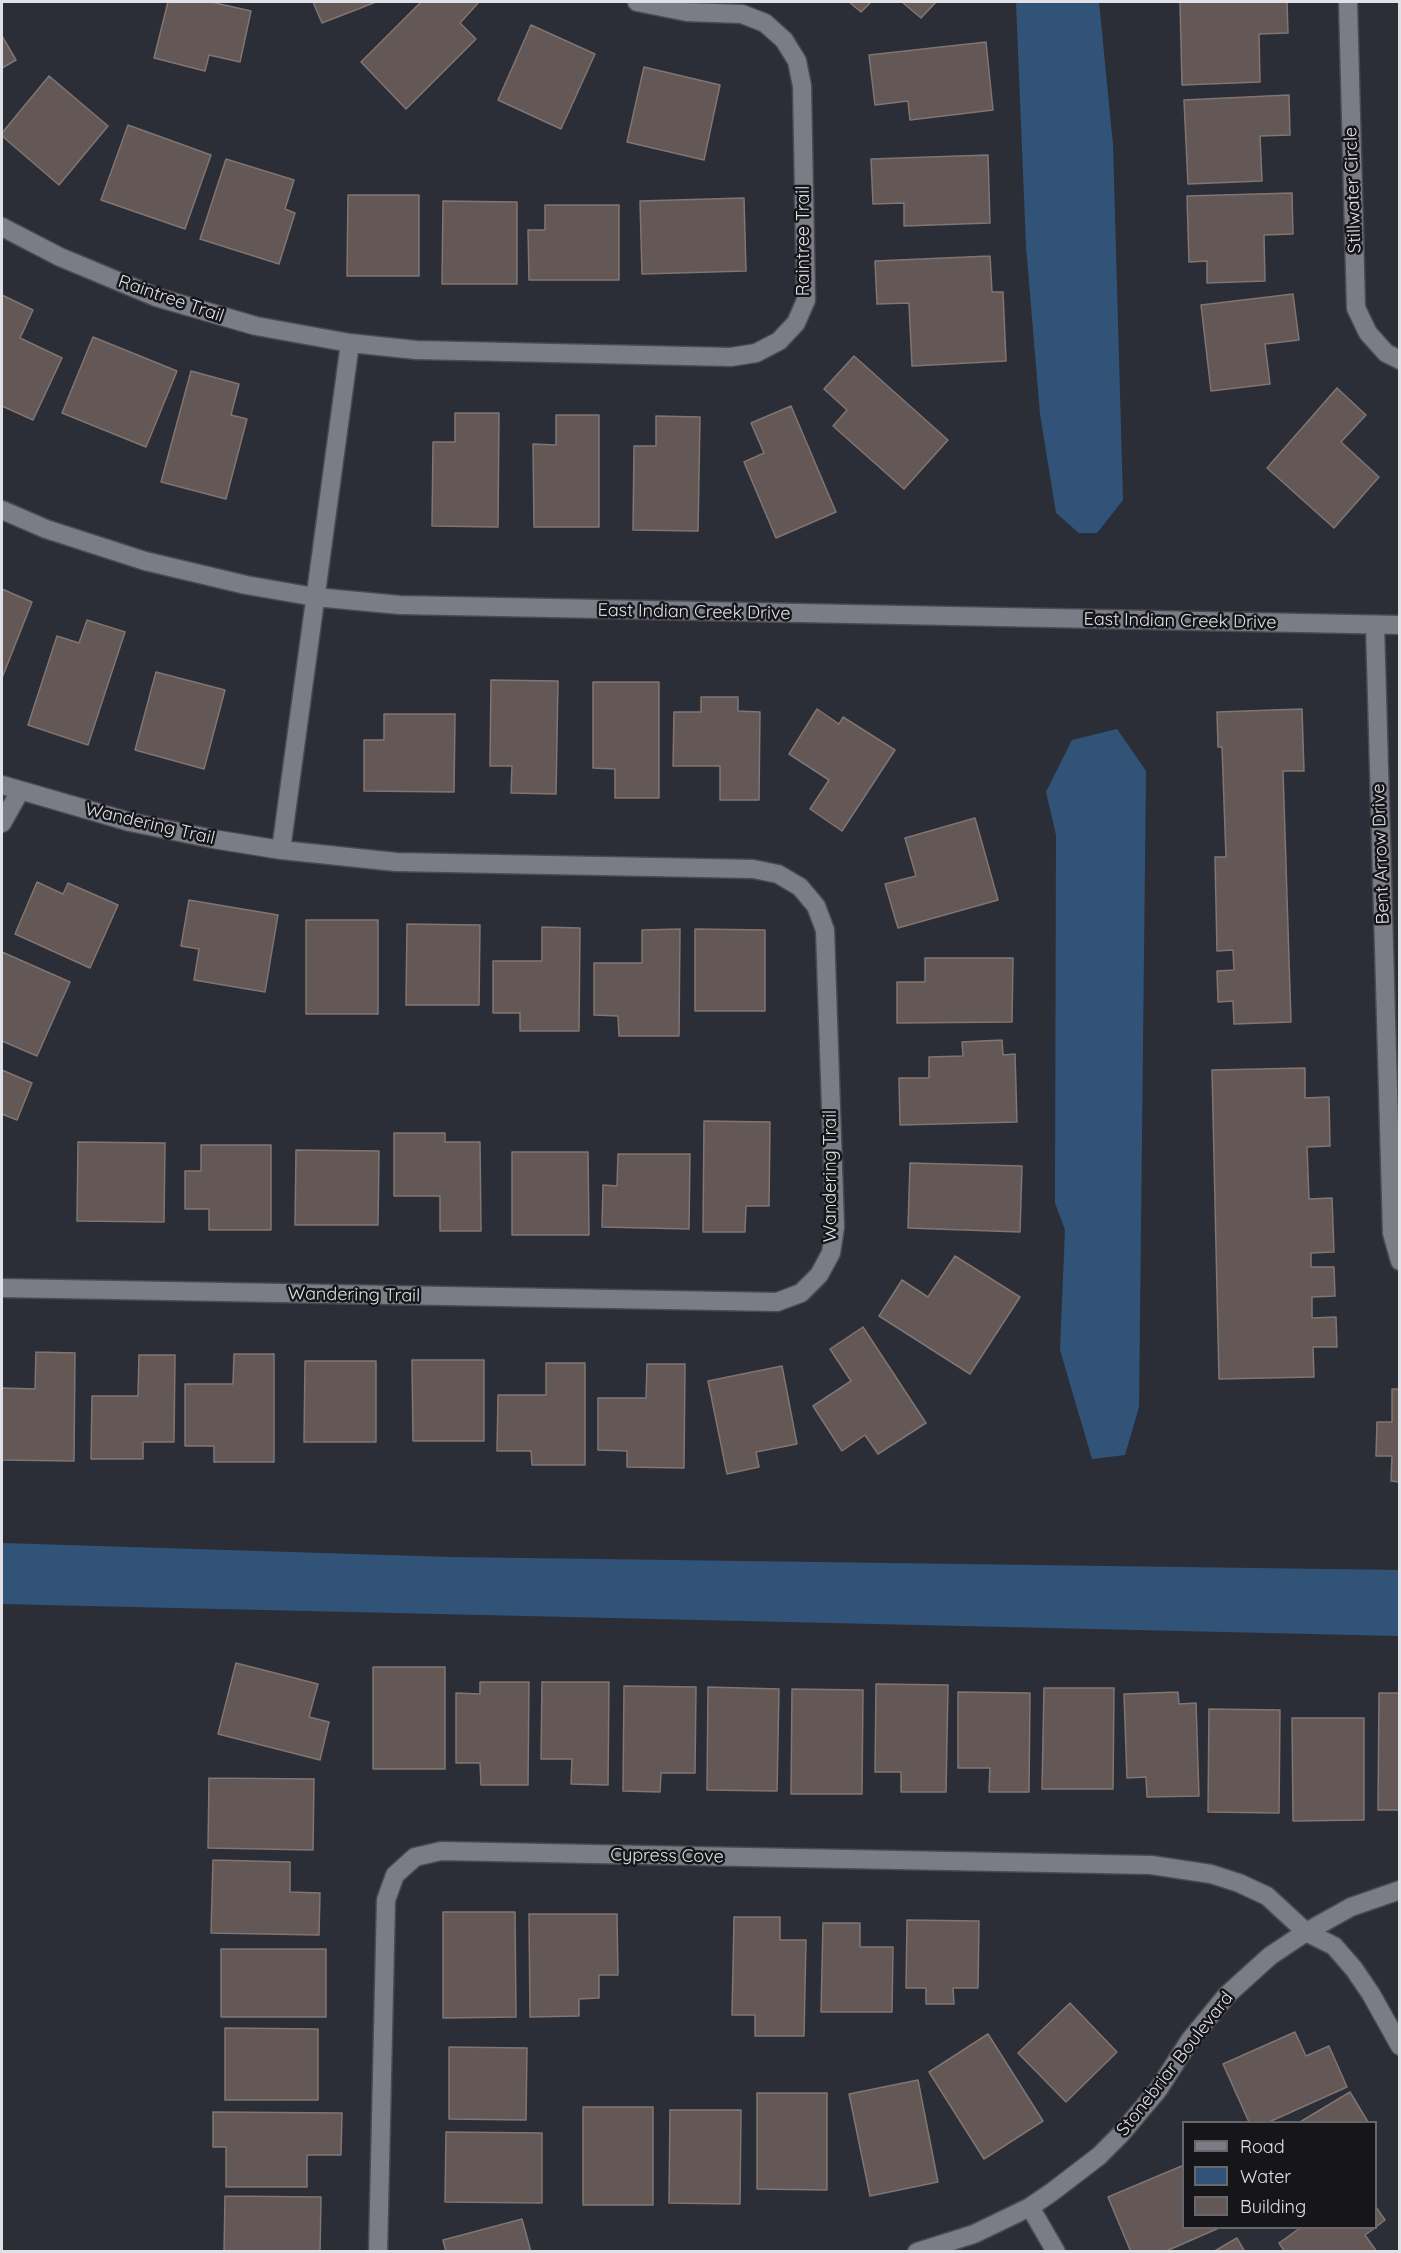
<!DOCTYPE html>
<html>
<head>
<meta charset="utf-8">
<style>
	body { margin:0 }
	#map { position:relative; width:1401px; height:2253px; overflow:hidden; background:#2c2e37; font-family:Quicksand,sans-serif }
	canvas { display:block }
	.frame { position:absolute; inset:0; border:3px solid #e0e1e7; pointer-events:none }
	.legend { position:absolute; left:1182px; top:2121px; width:195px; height:108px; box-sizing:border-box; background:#16161a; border:2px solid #67676c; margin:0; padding:8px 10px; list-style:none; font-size:18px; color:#e0e1e7 }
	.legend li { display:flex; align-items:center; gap:12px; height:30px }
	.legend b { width:30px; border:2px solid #67676c }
</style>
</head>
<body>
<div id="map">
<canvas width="1401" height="2253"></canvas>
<div class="frame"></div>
<ul class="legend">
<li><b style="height:8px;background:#7a7c86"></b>Road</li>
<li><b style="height:16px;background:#325378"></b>Water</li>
<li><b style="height:16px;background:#635855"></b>Building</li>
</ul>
</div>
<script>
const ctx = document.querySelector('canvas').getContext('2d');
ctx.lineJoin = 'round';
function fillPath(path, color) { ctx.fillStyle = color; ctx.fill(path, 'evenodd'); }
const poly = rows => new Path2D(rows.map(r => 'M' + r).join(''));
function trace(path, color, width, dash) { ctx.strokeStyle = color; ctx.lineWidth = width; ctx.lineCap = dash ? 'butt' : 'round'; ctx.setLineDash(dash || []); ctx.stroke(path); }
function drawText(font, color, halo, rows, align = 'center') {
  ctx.font = font + ' Quicksand,sans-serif'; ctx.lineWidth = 5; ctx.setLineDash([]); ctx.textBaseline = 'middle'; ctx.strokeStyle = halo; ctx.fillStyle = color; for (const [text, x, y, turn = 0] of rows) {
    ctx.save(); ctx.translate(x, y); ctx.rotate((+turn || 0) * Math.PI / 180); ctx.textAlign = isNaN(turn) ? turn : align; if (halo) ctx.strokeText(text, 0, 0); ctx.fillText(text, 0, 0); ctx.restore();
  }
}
fillPath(poly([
	[1016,2,1099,2,1113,145,1123,500,1097,533,1079,533,1056,513,1040,414,1026,246],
	[1117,729,1146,771,1139,1407,1125,1455,1092,1459,1060,1350,1065,1230,1055,1203,1056,835,1046,792,1072,740],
	[2,1543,451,1557,1399,1570,1399,1636,2,1604]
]), '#325378');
const building = poly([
	[168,2,211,2,251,11,240,62,209,55,205,71,154,58,168,2],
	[313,2,376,2,322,23,313,2],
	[421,2,479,2,460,23,476,39,406,109,361,62,421,2],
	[849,2,871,2,861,12,849,2],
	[902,2,936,2,921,18,902,2],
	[1180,2,1287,2,1288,33,1259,34,1260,82,1182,85,1180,2],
	[531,25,595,54,561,129,498,100,531,25],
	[2,36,16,60,2,68,2,36],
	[986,42,993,110,910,120,908,101,875,105,869,55,986,42],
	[644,67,720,85,704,160,627,142,644,67],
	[49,76,108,126,59,185,2,136,2,133,49,76],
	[1289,95,1290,135,1260,136,1262,181,1188,184,1184,100,1289,95],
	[128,125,211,155,185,229,101,200,128,125],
	[988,155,990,223,904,226,904,203,873,204,871,159,988,155],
	[226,159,294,180,285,209,295,213,279,264,200,239,226,159],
	[1292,193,1293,234,1264,235,1265,281,1207,283,1207,261,1189,262,1187,196,1292,193],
	[348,195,419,195,419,276,347,276,348,195],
	[744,198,746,271,642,274,640,201,744,198],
	[443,201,517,202,517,284,442,284,443,201],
	[545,205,619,205,619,280,529,280,528,230,545,230,545,205],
	[990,256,992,292,1003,292,1006,361,912,366,909,303,877,304,875,261,990,256],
	[1293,294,1299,340,1265,344,1270,384,1211,391,1201,305,1293,294],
	[2,295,33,310,20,338,62,358,33,420,2,406,2,295],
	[93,337,177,371,146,447,62,413,93,337],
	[854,356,948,440,904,489,833,426,847,410,824,389,854,356],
	[191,371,239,384,231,415,247,419,226,499,161,482,191,371],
	[1337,388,1366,415,1341,442,1379,477,1334,528,1267,468,1337,388],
	[791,406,836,512,776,538,744,462,764,453,751,423,791,406],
	[455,413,499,413,498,527,432,526,433,442,455,442,455,413],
	[556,415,599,415,599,527,534,527,533,444,556,445,556,415],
	[656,416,700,417,698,531,633,530,634,446,656,446,656,416],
	[2,589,32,602,2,678,2,589],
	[87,620,125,632,88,745,28,725,57,636,79,643,87,620],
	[156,672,225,690,204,769,135,750,156,672],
	[491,680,558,681,556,794,511,793,512,766,490,766,491,680],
	[593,682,659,682,659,798,615,798,615,769,593,768,593,682],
	[701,697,738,697,738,711,760,712,759,800,720,800,720,766,673,766,674,712,701,712,701,697],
	[817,709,839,724,843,717,895,750,842,831,810,809,829,780,789,754,817,709],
	[1302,709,1304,771,1283,771,1291,1022,1234,1024,1233,1001,1218,1002,1217,971,1234,970,1233,950,1217,951,1215,857,1226,857,1222,747,1218,747,1217,712,1302,709],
	[384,714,455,714,454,792,364,791,364,740,384,740,384,714],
	[975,818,998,900,898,928,885,884,916,876,905,838,975,818],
	[37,882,63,894,68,883,118,905,90,968,15,934,37,882],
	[189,900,278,915,265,992,194,980,199,949,181,946,189,900],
	[306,920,378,920,378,1014,306,1014,306,920],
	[407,924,480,925,479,1005,406,1005,407,924],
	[542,927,580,928,579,1031,520,1031,520,1013,493,1013,493,961,542,961,542,927],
	[680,929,679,1036,619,1036,618,1016,594,1015,594,963,642,963,642,930,680,929],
	[695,929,765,930,765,1011,695,1011,695,929],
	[2,952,70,982,37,1056,2,1041,2,952],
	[925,958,1013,958,1012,1022,897,1023,897,982,925,982,925,958],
	[1002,1040,1003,1055,1015,1054,1017,1122,900,1125,899,1078,929,1078,929,1057,963,1056,962,1042,1002,1040],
	[1305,1068,1305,1098,1329,1097,1330,1146,1307,1147,1309,1199,1332,1198,1334,1252,1311,1253,1311,1267,1334,1267,1335,1296,1312,1297,1312,1318,1336,1317,1337,1347,1313,1347,1314,1377,1219,1379,1212,1070,1305,1068],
	[2,1070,32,1083,17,1120,2,1114,2,1070],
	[704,1121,770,1122,769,1206,746,1206,745,1232,703,1232,704,1121],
	[394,1133,445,1133,445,1142,480,1142,481,1231,440,1231,440,1196,394,1196,394,1133],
	[78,1142,165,1143,164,1222,77,1221,78,1142],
	[201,1145,271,1145,271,1230,209,1230,209,1209,185,1209,185,1171,201,1171,201,1145],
	[296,1150,379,1151,378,1225,295,1225,296,1150],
	[512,1152,588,1152,589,1235,512,1235,512,1152],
	[618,1154,690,1154,689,1229,602,1227,603,1185,617,1186,618,1154],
	[910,1163,1022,1166,1020,1232,908,1228,910,1163],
	[955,1256,1020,1297,970,1374,879,1316,902,1280,928,1297,955,1256],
	[863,1327,926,1423,878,1454,865,1435,842,1451,813,1406,851,1381,830,1349,863,1327],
	[36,1352,75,1353,74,1461,2,1460,2,1388,35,1389,36,1352],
	[234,1354,274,1354,274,1462,214,1462,214,1446,185,1446,185,1384,233,1384,234,1354],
	[139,1355,175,1355,174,1442,143,1442,143,1459,91,1459,92,1396,138,1396,139,1355],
	[412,1360,484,1360,484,1441,413,1441,412,1360],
	[305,1361,376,1361,376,1442,304,1442,305,1361],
	[546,1363,585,1363,585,1465,532,1465,531,1451,497,1451,498,1395,546,1395,546,1363],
	[647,1364,685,1364,684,1468,627,1467,627,1451,598,1450,598,1398,646,1398,647,1364],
	[782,1366,797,1444,756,1452,759,1467,727,1474,708,1381,782,1366],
	[1392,1389,1400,1389,1400,1482,1391,1481,1392,1456,1376,1456,1377,1422,1392,1422,1392,1389],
	[236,1663,318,1684,309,1717,329,1722,320,1760,218,1734,236,1663],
	[373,1667,445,1667,445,1769,373,1769,373,1667],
	[480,1682,529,1682,528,1785,481,1785,480,1763,456,1763,456,1693,480,1694,480,1682],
	[542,1682,609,1682,608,1785,571,1784,572,1759,541,1759,542,1682],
	[876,1684,948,1685,946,1792,901,1792,901,1772,875,1772,876,1684],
	[624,1686,696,1687,695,1773,661,1773,660,1792,623,1791,624,1686],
	[708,1687,779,1689,777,1791,707,1790,708,1687],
	[1044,1688,1114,1688,1113,1789,1042,1789,1044,1688],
	[792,1689,863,1690,862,1794,791,1794,792,1689],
	[958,1692,1030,1693,1029,1792,989,1792,990,1768,958,1768,958,1692],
	[1178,1692,1179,1704,1196,1703,1199,1796,1147,1797,1146,1777,1127,1778,1124,1694,1178,1692],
	[1379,1693,1400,1693,1400,1810,1378,1810,1379,1693],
	[1209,1709,1280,1710,1279,1813,1208,1812,1209,1709],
	[1292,1718,1364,1718,1364,1820,1293,1821,1292,1718],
	[209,1778,314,1779,313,1850,208,1848,209,1778],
	[213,1860,290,1862,290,1892,320,1893,319,1935,211,1933,213,1860],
	[443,1912,515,1912,516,2017,443,2018,443,1912],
	[529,1914,617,1914,618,1975,599,1975,599,1998,579,1999,579,2016,530,2017,529,1914],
	[734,1917,780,1917,780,1940,806,1940,804,2036,755,2036,755,2015,732,2015,734,1917],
	[907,1920,979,1921,978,1988,953,1988,954,2004,926,2004,926,1988,906,1988,907,1920],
	[823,1923,860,1923,860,1947,893,1947,892,2012,821,2012,823,1923],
	[221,1949,326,1949,326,2017,221,2017,221,1949],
	[1070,2003,1117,2052,1066,2102,1018,2053,1070,2003],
	[225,2028,318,2029,318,2100,225,2100,225,2028],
	[1295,2032,1306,2056,1329,2046,1347,2087,1269,2122,1249,2122,1223,2064,1295,2032],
	[988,2034,1043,2121,984,2159,929,2072,988,2034],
	[449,2047,527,2048,526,2120,449,2119,449,2047],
	[918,2080,938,2182,870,2196,849,2094,918,2080],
	[1350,2092,1368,2122,1300,2122,1350,2092],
	[757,2093,827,2093,827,2190,757,2189,757,2093],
	[583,2107,653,2107,653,2205,583,2205,583,2107],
	[670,2110,741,2110,740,2204,669,2203,670,2110],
	[213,2112,342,2113,341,2155,307,2155,307,2187,226,2187,226,2147,213,2147,213,2112],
	[446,2132,542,2133,542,2203,445,2202,446,2132],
	[1184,2165,1184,2228,1219,2228,1164,2252,1131,2252,1108,2197,1184,2165],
	[225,2196,321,2197,320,2252,224,2252,225,2196],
	[1376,2207,1385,2220,1376,2227,1376,2207],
	[522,2219,531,2252,446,2252,443,2240,522,2219],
	[1300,2228,1375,2228,1365,2235,1377,2252,1285,2252,1279,2243,1300,2228],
	[1237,2238,1245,2252,1213,2252,1237,2238]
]);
fillPath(building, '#635855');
trace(building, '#817572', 1.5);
const minor = poly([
	[1348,2,1356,308,1368,333,1386,353,1400,360],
	[2,227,60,257,156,297,256,326,350,343,416,350,731,357,756,353,779,341,796,323,806,300,802,86,797,61,784,40,765,23,742,14,687,12,637,2],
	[2,510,46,529,145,561,246,585,315,597,400,605,1400,625],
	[1375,625,1392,1233,1400,1261],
	[2,785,130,822,213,839,281,850,396,862,753,869,778,874,800,887,816,906,825,930,835,1227,831,1253,819,1275,801,1293,777,1302,2,1288],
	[2,823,20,791],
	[281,850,350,343],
	[1030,2207,1056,2252],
	[378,2252,386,1900,395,1875,415,1857,441,1851,1151,1865,1211,1874,1239,1883,1267,1896,1306,1932,1334,1946,1354,1969,1371,1994,1400,2046],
	[917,2252,974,2234,1030,2207,1052,2192,1099,2156,1120,2135,1158,2090,1190,2040,1227,1995,1270,1956,1306,1932,1351,1907,1400,1890]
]);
trace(minor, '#4a4b52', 21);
trace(minor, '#7a7c86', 18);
drawText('18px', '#e0e1e7', '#16161a', [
	["Stillwater Circle",1353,190,-92],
	["Raintree Trail",804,241,-90],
	["Raintree Trail",171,299,19],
	["East Indian Creek Drive",694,612,1],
	["East Indian Creek Drive",1180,621,1],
	["Wandering Trail",150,824,13],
	["Bent Arrow Drive",1381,854,-92],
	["Wandering Trail",831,1176,-90],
	["Wandering Trail",354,1295,1],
	["Cypress Cove",667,1856,1],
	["Stonebriar Boulevard",1175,2064,-52]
]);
</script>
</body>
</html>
